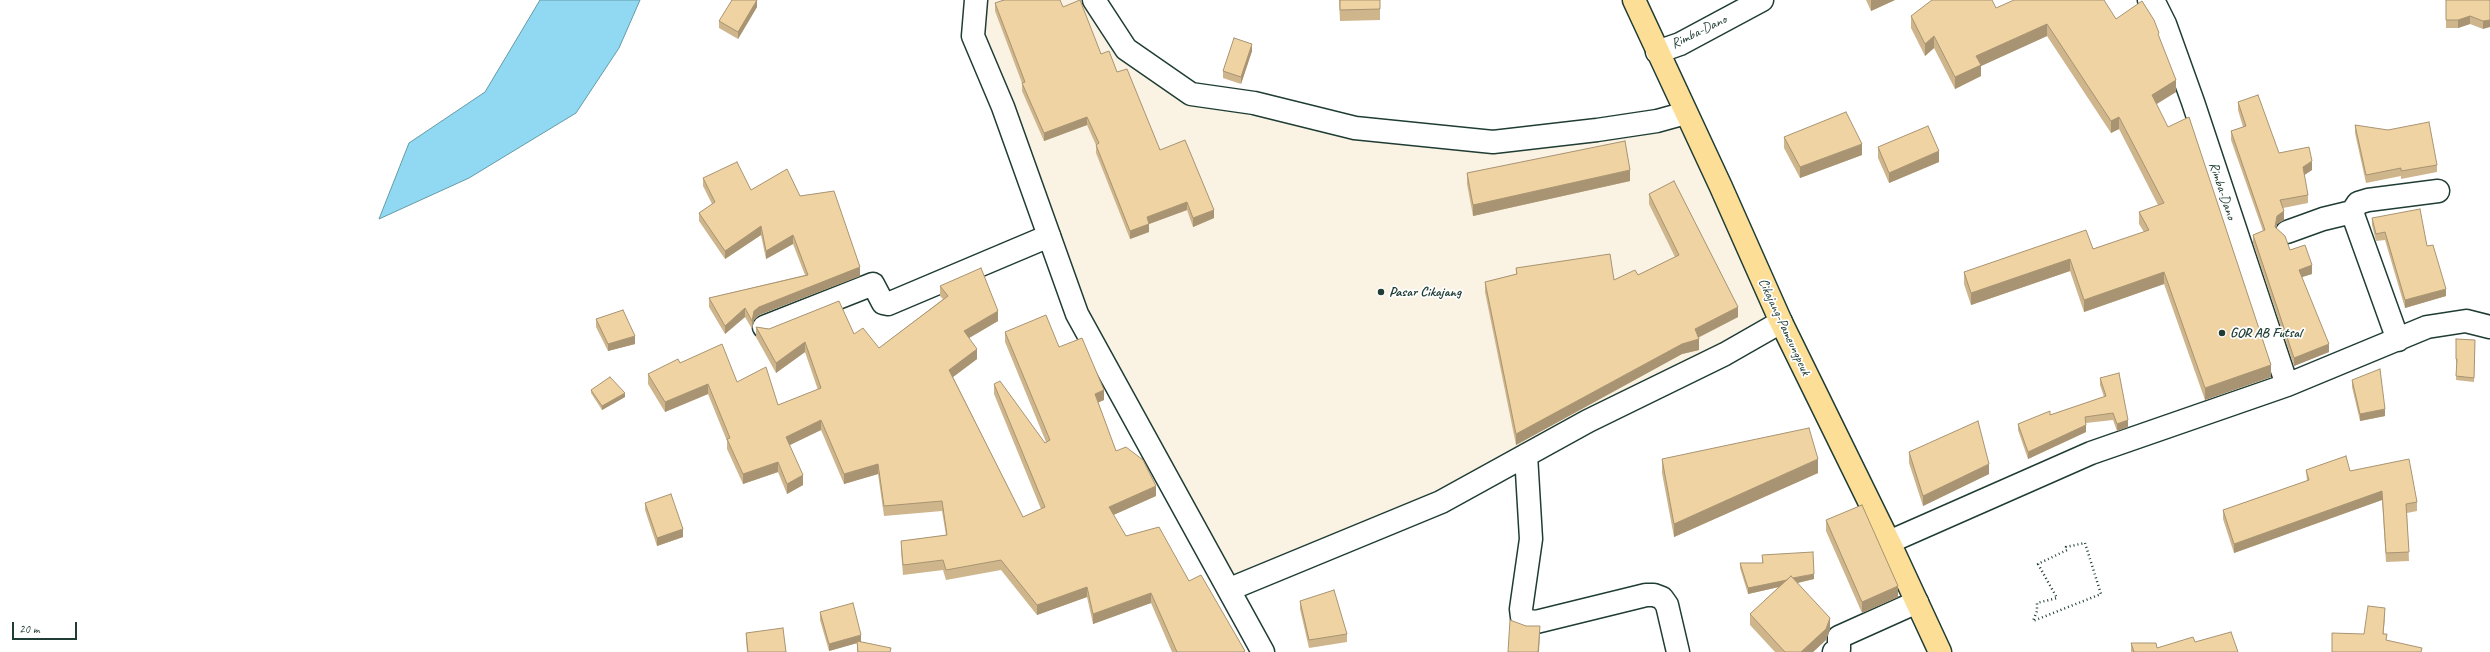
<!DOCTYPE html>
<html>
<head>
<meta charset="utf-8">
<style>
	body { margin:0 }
	#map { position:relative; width:2490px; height:652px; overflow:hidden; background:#fff; font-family:Caveat,sans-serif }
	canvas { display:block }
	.scale { position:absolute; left:12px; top:622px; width:65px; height:18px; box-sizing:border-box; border:2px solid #1f3d34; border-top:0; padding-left:5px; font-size:12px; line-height:14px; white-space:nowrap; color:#1f3d34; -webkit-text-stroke:3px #fff; paint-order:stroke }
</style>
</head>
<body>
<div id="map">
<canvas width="2490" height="652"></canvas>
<div class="scale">20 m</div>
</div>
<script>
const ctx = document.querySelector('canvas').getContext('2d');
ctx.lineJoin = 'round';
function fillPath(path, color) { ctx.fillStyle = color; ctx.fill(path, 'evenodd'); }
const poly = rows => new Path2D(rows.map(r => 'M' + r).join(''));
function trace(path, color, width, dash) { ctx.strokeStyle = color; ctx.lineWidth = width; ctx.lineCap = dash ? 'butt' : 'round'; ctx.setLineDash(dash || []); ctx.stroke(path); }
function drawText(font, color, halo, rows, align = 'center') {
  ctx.font = font + ' Caveat,sans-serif'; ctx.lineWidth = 3.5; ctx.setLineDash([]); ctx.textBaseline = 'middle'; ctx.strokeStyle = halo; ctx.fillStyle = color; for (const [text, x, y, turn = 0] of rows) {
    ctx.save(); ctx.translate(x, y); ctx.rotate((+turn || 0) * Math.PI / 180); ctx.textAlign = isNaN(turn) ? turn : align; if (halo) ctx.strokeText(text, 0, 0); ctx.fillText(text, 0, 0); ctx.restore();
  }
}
fillPath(poly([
	[976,0,1093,0,1126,49,1191,94,1493,142,1686,113,1781,322,1588,421,1230,589,1077,314,973,36]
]), '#faf2e3');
const water = poly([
	[540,0,640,0,619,48,576,113,469,178,379,219,409,143,485,92,540,0]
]);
fillPath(water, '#91d9f3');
trace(water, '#639ba7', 1);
const street = poly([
	[2149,0,2156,6,2165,24,2193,102,2287,385],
	[1657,52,1680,44,1762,0],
	[2287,232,2323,219,2352,212],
	[764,327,873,284,883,303,888,304,1049,236],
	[2398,340,2352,212,2358,203,2368,200,2438,191],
	[1526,455,1531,539,1521,609,1522,617,1528,621,1536,622,1646,595,1654,595,1662,598,1667,605,1678,652],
	[1889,542,2091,453,2287,385,2427,327,2466,321,2490,327],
	[1230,589,1441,502,1588,421,1725,354,1781,322],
	[1834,652,1839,649,1839,637,1917,602]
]);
const secondary = poly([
	[976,0,973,36,1003,107,1077,314,1263,652],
	[1094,0,1126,49,1191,94,1254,103,1355,128,1493,142,1597,130,1657,121,1686,113]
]);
const primary = poly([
	[1634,0,1721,187,1781,322,1889,542,1940,652]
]);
trace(street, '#1f3d34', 25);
trace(secondary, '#1f3d34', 25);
trace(primary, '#1f3d34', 25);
trace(poly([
	[2085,543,2101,594,2033,621,2037,611,2037,603,2057,598,2038,564,2067,550,2066,547,2085,543]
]), '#1f3d34', 2.5, [1, 3]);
trace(street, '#fff', 22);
trace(secondary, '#fff', 22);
trace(primary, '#fdde96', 22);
fillPath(poly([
	[757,0,757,7,738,39,719,28,719,21],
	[1339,0,1380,0,1380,20,1340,21],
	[1866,0,1895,0,1871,11],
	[2446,0,2490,0,2483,29,2470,24,2458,28,2446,28],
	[995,3,1063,7,1101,54,1117,72,1160,150,1214,218,1193,227,1187,210,1149,224,1149,232,1130,239,1096,153,1096,145,1087,125,1044,141,1022,91,1022,83,995,11],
	[1996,8,2116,19,2159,38,2176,92,2156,104,2271,377,2205,400,2164,284,2084,312,2070,271,1971,305,1964,284,1964,272,2093,249,2144,232,2139,224,2139,212,2158,205,2119,129,2111,133,2047,36,1981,66,1981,76,1955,89,1934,48,1925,56,1911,28,1911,16],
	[1252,51,1241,84,1223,78,1223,71],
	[2238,102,2279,153,2312,170,2304,175,2308,195,2308,203,2283,208,2284,220,2277,224,2276,229,2290,250,2312,274,2302,277,2329,352,2294,366,2253,243,2253,235,2263,231,2231,140,2231,131,2243,127,2238,110],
	[2355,125,2437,165,2437,172,2401,179,2401,176,2366,183,2355,133],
	[1784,137,1862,155,1800,178,1784,148],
	[1878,147,1939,162,1889,183,1878,158],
	[1467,173,1630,181,1473,216,1467,184],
	[703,178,751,190,800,196,860,276,759,315,754,320,752,329,745,317,725,334,709,307,709,298,805,275,793,244,766,259,761,235,725,259,699,221,699,213,712,204,703,186],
	[1649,194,1738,317,1698,338,1699,350,1682,354,1516,445,1485,292,1485,282,1516,274,1516,268,1614,280,1638,275,1675,257,1649,204],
	[2372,218,2427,246,2446,296,2405,308,2385,240,2376,241,2372,225],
	[940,286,998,321,969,338,977,359,953,377,1023,517,1041,509,994,394,994,384,1045,443,1046,442,1005,342,1005,332,1059,347,1104,400,1098,402,1116,451,1156,496,1113,515,1126,536,1189,581,1245,652,1172,652,1151,603,1093,624,1087,597,1037,615,1001,570,946,580,943,570,903,575,901,551,901,541,946,535,942,511,884,516,878,474,844,484,821,430,789,445,803,485,787,494,778,472,743,484,727,449,727,441,708,394,665,412,648,384,648,374,680,363,737,382,778,405,818,390,805,352,776,373,756,337,756,327,769,329,854,334,879,348,943,299,940,296],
	[596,319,635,344,608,351,596,327],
	[2456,339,2475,340,2474,382,2456,380,2457,363,2456,363],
	[2100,378,2128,427,2117,431,2113,420,2086,423,2086,432,2028,459,2018,430,2018,424,2050,415,2104,397,2100,385],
	[2352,380,2385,416,2360,421,2352,387],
	[591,390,625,397,602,410,591,393],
	[1909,452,1989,474,1923,506,1909,463],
	[1662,459,1818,473,1674,537,1662,473],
	[2306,470,2350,471,2417,502,2417,511,2407,513,2409,561,2386,562,2382,500,2234,553,2223,519,2223,510,2307,481],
	[645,503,683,537,657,546,645,510],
	[1826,520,1898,597,1862,613,1826,531],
	[1762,555,1814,579,1798,583,1830,629,1826,640,1813,652,1775,652,1750,625,1750,614,1779,587,1748,594,1740,568,1740,563,1762,563],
	[1300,601,1347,634,1347,642,1309,648,1300,609],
	[820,612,861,642,891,652,857,652,857,643,829,651,820,620],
	[746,633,786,652,747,652,746,640],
	[2195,642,2238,652,2131,652,2131,643,2157,648]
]), '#ceb58c');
fillPath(poly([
	[757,0,757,7,738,39,738,32],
	[1871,0,1895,0,1871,11],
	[2470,16,2470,24,2458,28,2458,20],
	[2490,20,2490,27,2483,29,2483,21],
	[2047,24,2047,36,1981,66,1981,76,1955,89,1955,77,1976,56],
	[1934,36,1934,48,1925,56,1925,44],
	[1252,44,1252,51,1241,84,1241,77],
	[2176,80,2176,92,2152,107,2152,95],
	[1087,117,1087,125,1044,141,1044,133],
	[2119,117,2119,129,2111,133,2111,121],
	[1862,144,1862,155,1800,178,1800,167],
	[1939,151,1939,162,1889,183,1889,173],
	[2312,161,2312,170,2303,176,2303,167],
	[1630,170,1630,181,1473,216,1473,205],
	[1187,202,1187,210,1149,224,1149,232,1130,239,1130,231,1147,217],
	[1214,210,1214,218,1193,227,1193,218],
	[2284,211,2284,220,2277,224,2275,236,2275,227,2277,216],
	[761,226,761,235,725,259,725,251],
	[793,235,793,244,766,259,766,251],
	[2070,259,2070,271,1971,305,1971,293],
	[2312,265,2312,274,2299,278,2299,270],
	[860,267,860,276,759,315,754,320,752,329,752,321,754,311,759,307],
	[2164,272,2164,284,2084,312,2084,300],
	[2446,289,2446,296,2405,308,2405,300],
	[1738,307,1738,317,1695,339,1695,329],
	[745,308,745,317,725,334,725,326],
	[998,311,998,321,964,341,964,331],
	[635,336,635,344,608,351,608,344],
	[1699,339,1699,350,1682,354,1516,445,1516,434,1682,344],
	[805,342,805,352,776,373,776,363],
	[2329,344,2329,352,2294,366,2294,358],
	[977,349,977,359,949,380,949,370],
	[2271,365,2271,377,2205,400,2205,388],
	[708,384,708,394,665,412,665,402],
	[1104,390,1104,400,1095,404,1095,394],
	[625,393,625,397,602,410,602,406],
	[2385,409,2385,416,2360,421,2360,414],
	[821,420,821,430,786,447,786,437],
	[2128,420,2128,427,2117,431,2117,424],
	[2086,425,2086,432,2028,459,2028,452],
	[1818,459,1818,473,1674,537,1674,524],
	[778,462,778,472,743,484,743,474],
	[878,464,878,474,844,484,844,474],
	[1989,464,1989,474,1923,506,1923,496],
	[803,475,803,485,787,494,787,484],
	[1156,486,1156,496,1109,517,1109,507],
	[2382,491,2382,500,2234,553,2234,544],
	[683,529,683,537,657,546,657,538],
	[1814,574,1814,579,1748,594,1748,588],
	[1898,586,1898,597,1862,613,1862,602],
	[1087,587,1087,597,1037,615,1037,605],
	[1151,593,1151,603,1093,624,1093,614],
	[2385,608,2385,615,2383,641,2383,634],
	[1830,618,1830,629,1826,640,1813,652,1801,652],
	[1540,626,1540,634,1539,652,1538,652],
	[861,635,861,642,829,651,829,644]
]), '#a89472');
const building = poly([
	[732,0,757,0,738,32,719,21,732,0],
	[1004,0,1060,0,1063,7,1080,0,1101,54,1109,51,1117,72,1127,69,1160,150,1185,140,1214,210,1193,218,1187,202,1147,217,1149,224,1130,231,1096,145,1099,143,1087,117,1044,133,1022,83,1025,82,995,3,1004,0],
	[1340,0,1380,0,1380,9,1340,10,1340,0],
	[1932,0,1992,0,1996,8,2014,0,2104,0,2116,19,2142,1,2154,20,2159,33,2158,34,2176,80,2152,95,2168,127,2189,117,2271,365,2205,388,2164,272,2084,300,2070,259,1971,293,1964,272,2086,230,2093,249,2149,230,2139,212,2164,203,2119,117,2111,121,2047,24,1976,56,1981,65,1955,77,1934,36,1925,44,1911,16,1932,0],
	[2446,0,2490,0,2490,20,2483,21,2470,16,2458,20,2446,20,2446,0],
	[1234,38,1252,44,1241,77,1223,71,1234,38],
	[2258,95,2279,153,2309,147,2312,161,2303,167,2308,195,2280,200,2284,211,2277,216,2275,227,2285,236,2290,250,2305,245,2312,265,2299,270,2329,344,2294,358,2253,235,2265,230,2231,131,2246,126,2238,102,2258,95],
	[1846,112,1862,144,1800,167,1784,137,1846,112],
	[2429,122,2437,165,2401,171,2401,168,2366,175,2355,125,2388,130,2429,122],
	[1928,126,1939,151,1889,173,1878,147,1928,126],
	[1625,141,1630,170,1473,205,1467,173,1625,141],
	[737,162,751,190,787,169,800,196,834,191,860,267,759,307,754,311,752,321,745,308,725,326,709,298,808,275,793,235,766,251,761,226,725,251,699,213,715,202,703,178,737,162],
	[1674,181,1738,307,1695,329,1699,339,1682,344,1516,434,1485,282,1517,274,1516,268,1610,254,1614,280,1635,270,1638,275,1679,255,1649,194,1674,181],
	[2420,209,2427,246,2433,245,2446,289,2405,300,2385,232,2376,234,2372,218,2420,209],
	[981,268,998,311,964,331,977,349,949,370,1023,517,1045,507,994,384,1000,381,1045,443,1050,440,1005,332,1046,315,1059,347,1082,338,1104,390,1095,394,1116,451,1126,447,1143,460,1156,486,1109,507,1126,536,1159,527,1189,581,1201,575,1245,651,1243,652,1177,652,1151,593,1093,614,1087,587,1037,605,1001,560,946,570,943,560,903,565,901,541,947,535,942,501,884,506,878,464,844,474,821,420,786,437,803,475,787,484,778,462,743,474,727,439,730,438,708,384,665,402,648,374,678,359,680,363,722,344,737,382,766,367,778,405,821,388,805,342,776,363,756,327,769,329,839,301,854,334,863,328,879,348,948,296,940,286,981,268],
	[623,310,635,336,608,344,596,319,623,310],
	[2456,339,2475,340,2474,378,2456,376,2457,359,2456,359,2456,339],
	[2380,369,2385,409,2360,414,2352,380,2380,369],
	[2119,373,2128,420,2117,424,2113,413,2085,417,2086,425,2028,452,2018,424,2050,411,2050,415,2106,396,2100,378,2119,373],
	[610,377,625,393,602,406,591,390,610,377],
	[1978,421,1989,464,1923,496,1909,452,1978,421],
	[1809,428,1818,459,1674,524,1662,459,1809,428],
	[2346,456,2350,471,2409,459,2417,502,2406,504,2409,552,2386,553,2382,491,2234,544,2223,510,2309,480,2306,470,2346,456],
	[671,494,683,529,657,538,645,503,671,494],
	[1862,505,1898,586,1862,602,1826,520,1862,505],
	[1813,552,1814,574,1793,578,1791,576,1787,580,1748,588,1740,563,1763,563,1762,555,1813,552],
	[1791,576,1830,618,1826,629,1801,652,1785,652,1750,614,1791,576],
	[1334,590,1347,634,1309,640,1300,601,1334,590],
	[853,603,861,635,829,644,820,612,853,603],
	[2368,606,2385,608,2383,634,2387,634,2386,640,2422,648,2421,652,2332,652,2332,633,2364,634,2368,606],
	[1510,620,1526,626,1540,626,1538,652,1508,652,1510,620],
	[783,628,786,652,748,652,746,633,783,628],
	[2231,632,2238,652,2134,652,2131,643,2156,643,2157,648,2193,637,2195,642,2231,632],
	[857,641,891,648,890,652,858,652,857,641]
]);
fillPath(building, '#f0d3a3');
trace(building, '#a89472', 1);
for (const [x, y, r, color] of [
	[1381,292,4,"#1f3d34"],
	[2222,333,4,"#1f3d34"]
]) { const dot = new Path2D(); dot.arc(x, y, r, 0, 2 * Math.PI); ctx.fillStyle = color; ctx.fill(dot); trace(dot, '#fff', 1.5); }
drawText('14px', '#1f3d34', '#fff', [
	["Rimba-Dano",1699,32,-26],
	["Rimba-Dano",2222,191,72],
	["Cikajang-Pameungpeuk",1784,327,65]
]);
drawText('bold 14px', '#1f3d34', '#fff', [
	["Pasar Cikajang",1389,292],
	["GOR AB Futsal",2230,333]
], 'left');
</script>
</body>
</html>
